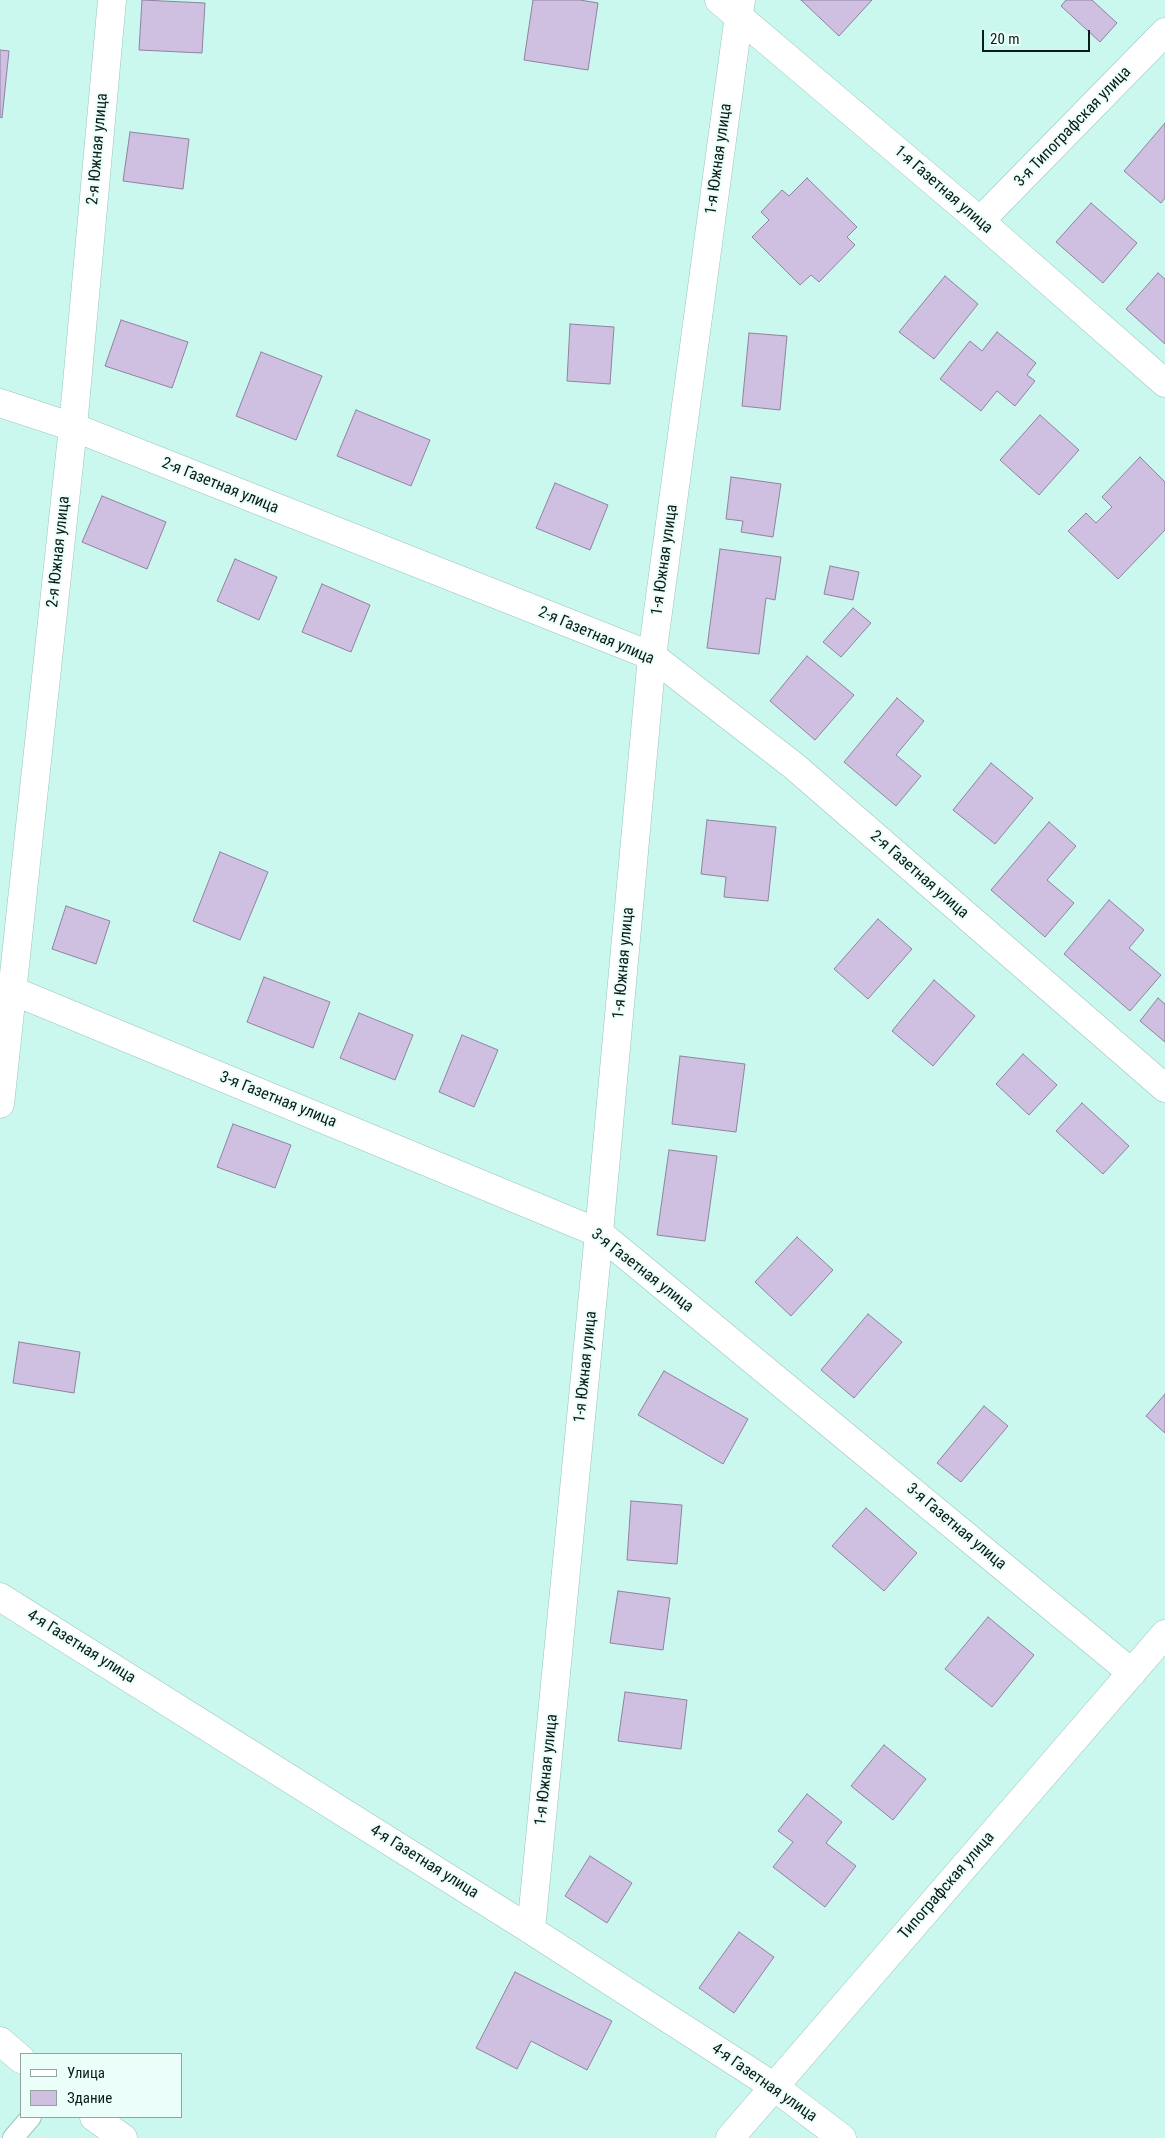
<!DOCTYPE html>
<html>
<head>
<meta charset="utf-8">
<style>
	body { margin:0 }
	#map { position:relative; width:1165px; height:2138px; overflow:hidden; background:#caf7ee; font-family:"Roboto Condensed",sans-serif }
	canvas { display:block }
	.legend { position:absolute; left:20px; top:2053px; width:162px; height:65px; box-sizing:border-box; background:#ecfefa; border:1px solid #92a4a0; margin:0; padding:6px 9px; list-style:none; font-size:15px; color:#0b1c19 }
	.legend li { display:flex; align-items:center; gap:10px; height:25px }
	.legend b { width:25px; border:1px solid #92a4a0 }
	.scale { position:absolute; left:982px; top:30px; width:108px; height:22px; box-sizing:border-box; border:2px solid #0b1c19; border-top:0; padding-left:6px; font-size:15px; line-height:18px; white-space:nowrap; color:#0b1c19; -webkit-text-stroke:4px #ecfefa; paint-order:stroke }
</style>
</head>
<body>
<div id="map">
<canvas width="1165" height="2138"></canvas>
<ul class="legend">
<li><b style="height:6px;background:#fff"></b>Улица</li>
<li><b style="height:14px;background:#cfbfe0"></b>Здание</li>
</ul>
<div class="scale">20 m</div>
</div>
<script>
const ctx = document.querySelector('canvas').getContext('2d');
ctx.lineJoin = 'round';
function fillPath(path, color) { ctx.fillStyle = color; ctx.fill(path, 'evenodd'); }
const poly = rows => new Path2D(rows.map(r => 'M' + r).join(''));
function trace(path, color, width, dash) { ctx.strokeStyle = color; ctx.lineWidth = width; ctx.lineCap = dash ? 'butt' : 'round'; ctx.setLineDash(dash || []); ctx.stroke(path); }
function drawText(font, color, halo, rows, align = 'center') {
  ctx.font = font + ' "Roboto Condensed",sans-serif'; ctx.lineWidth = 4; ctx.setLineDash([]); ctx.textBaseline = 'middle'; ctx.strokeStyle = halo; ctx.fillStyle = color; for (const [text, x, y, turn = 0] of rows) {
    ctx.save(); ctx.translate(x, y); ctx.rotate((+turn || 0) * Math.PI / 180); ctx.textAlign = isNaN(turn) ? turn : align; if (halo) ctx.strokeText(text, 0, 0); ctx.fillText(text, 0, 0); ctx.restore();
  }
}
const building = poly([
	[142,0,205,3,202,53,139,50,142,0],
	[533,0,580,0,598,3,588,70,524,60,533,0],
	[801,0,872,0,839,36,801,0],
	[1066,0,1092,0,1117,23,1100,42,1061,6,1066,0],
	[0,50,9,51,2,118,0,117,0,50],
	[1165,123,1165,198,1161,203,1124,171,1165,123],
	[130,132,189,139,183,189,123,181,130,132],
	[807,178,857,227,847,237,855,245,819,282,811,275,800,285,752,237,769,220,761,212,782,190,789,196,807,178],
	[1091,203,1137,243,1103,283,1056,242,1091,203],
	[1158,273,1165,279,1165,344,1126,309,1158,273],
	[945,276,978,304,934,359,899,332,945,276],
	[121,320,188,342,172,388,105,366,121,320],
	[570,324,614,327,610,384,567,381,570,324],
	[997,332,1036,363,1027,375,1035,381,1015,406,997,391,981,411,940,379,970,341,982,351,997,332],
	[749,333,787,336,780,410,742,406,749,333],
	[261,352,322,376,296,440,236,416,261,352],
	[356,410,430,440,411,486,337,456,356,410],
	[1040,415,1079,450,1039,495,1000,460,1040,415],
	[1140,457,1165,482,1165,530,1118,579,1068,531,1086,513,1096,523,1112,507,1102,497,1140,457],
	[731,477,781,484,773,537,741,532,743,521,726,519,731,477],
	[555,483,608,505,590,550,536,528,555,483],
	[102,496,166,522,147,569,82,542,102,496],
	[720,549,781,557,775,600,766,598,759,654,707,648,720,549],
	[235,559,277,577,259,620,217,601,235,559],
	[830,566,859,572,853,600,824,594,830,566],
	[322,584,370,605,351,652,302,632,322,584],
	[853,608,871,623,841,657,823,642,853,608],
	[807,656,854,695,815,740,770,701,807,656],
	[897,698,924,721,896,755,921,776,896,806,844,762,897,698],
	[991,763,1033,798,995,844,953,810,991,763],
	[707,820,776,827,768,901,724,897,726,877,701,874,707,820],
	[1049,822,1076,846,1047,880,1074,903,1045,937,991,890,1049,822],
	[220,852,268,872,240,940,193,921,220,852],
	[1109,900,1144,930,1129,948,1161,975,1130,1011,1064,954,1109,900],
	[66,906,110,921,96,964,52,949,66,906],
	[878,919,912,949,868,999,834,969,878,919],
	[264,977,330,1002,313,1048,247,1022,264,977],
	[934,980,975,1016,933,1066,892,1031,934,980],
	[1158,998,1165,1004,1165,1042,1140,1021,1158,998],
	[359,1013,413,1035,395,1080,340,1058,359,1013],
	[462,1035,498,1050,474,1107,439,1092,462,1035],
	[1023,1054,1057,1085,1029,1115,996,1084,1023,1054],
	[680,1056,745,1064,736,1132,672,1124,680,1056],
	[1082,1103,1129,1146,1103,1174,1056,1131,1082,1103],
	[233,1124,291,1145,275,1188,217,1167,233,1124],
	[669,1150,717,1156,705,1241,657,1235,669,1150],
	[797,1237,833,1270,791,1316,755,1282,797,1237],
	[868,1314,902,1342,854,1398,821,1370,868,1314],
	[19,1342,80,1352,74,1393,13,1383,19,1342],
	[664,1371,748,1419,723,1464,638,1415,664,1371],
	[1165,1394,1165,1433,1146,1416,1165,1394],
	[984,1406,1008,1426,961,1482,937,1463,984,1406],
	[631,1501,682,1505,677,1564,627,1560,631,1501],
	[866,1508,917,1553,884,1591,832,1546,866,1508],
	[618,1591,670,1598,663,1650,610,1643,618,1591],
	[988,1617,1034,1655,992,1707,945,1669,988,1617],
	[625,1692,687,1700,681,1749,618,1741,625,1692],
	[884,1745,926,1779,893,1820,851,1786,884,1745],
	[807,1794,842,1822,826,1843,856,1866,825,1907,773,1867,793,1842,778,1831,807,1794],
	[590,1856,632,1883,607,1923,565,1896,590,1856],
	[739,1932,774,1957,734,2013,699,1988,739,1932],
	[515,1972,612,2021,587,2070,531,2041,517,2069,476,2048,515,1972]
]);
fillPath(building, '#cfbfe0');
trace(building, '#9182a1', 1);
const lane = poly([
	[13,2138,31,2117]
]);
const street = poly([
	[719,0,980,221,1165,383],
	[980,221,1165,32],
	[0,403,73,427,652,656,794,766,1165,1088],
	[11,990,599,1233,1132,1673],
	[0,1104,73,427,112,0],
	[0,1597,531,1930,773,2086,842,2138],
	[531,1930,599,1233,652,656,741,0],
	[0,2041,21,2059],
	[94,2117,123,2138],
	[730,2138,1165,1634]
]);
trace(lane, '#99c5bc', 22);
trace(street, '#99c5bc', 29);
trace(lane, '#fff', 20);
trace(street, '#fff', 28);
drawText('16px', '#0b1c19', '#ecfefa', [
	["3-я Типографская улица",1073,127,-46],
	["2-я Южная улица",98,149,-85],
	["1-я Южная улица",719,159,-82],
	["1-я Газетная улица",943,190,41],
	["2-я Газетная улица",220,486,22],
	["2-я Южная улица",59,552,-84],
	["1-я Южная улица",665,560,-82],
	["2-я Газетная улица",596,636,23],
	["2-я Газетная улица",919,875,41],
	["1-я Южная улица",624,963,-85],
	["3-я Газетная улица",278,1100,22],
	["3-я Газетная улица",642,1271,38],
	["1-я Южная улица",586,1367,-84],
	["3-я Газетная улица",956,1527,40],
	["4-я Газетная улица",81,1647,32],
	["1-я Южная улица",547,1770,-84],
	["4-я Газетная улица",424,1862,32],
	["Типографская улица",947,1886,-49],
	["4-я Газетная улица",764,2083,35]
]);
</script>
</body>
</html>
